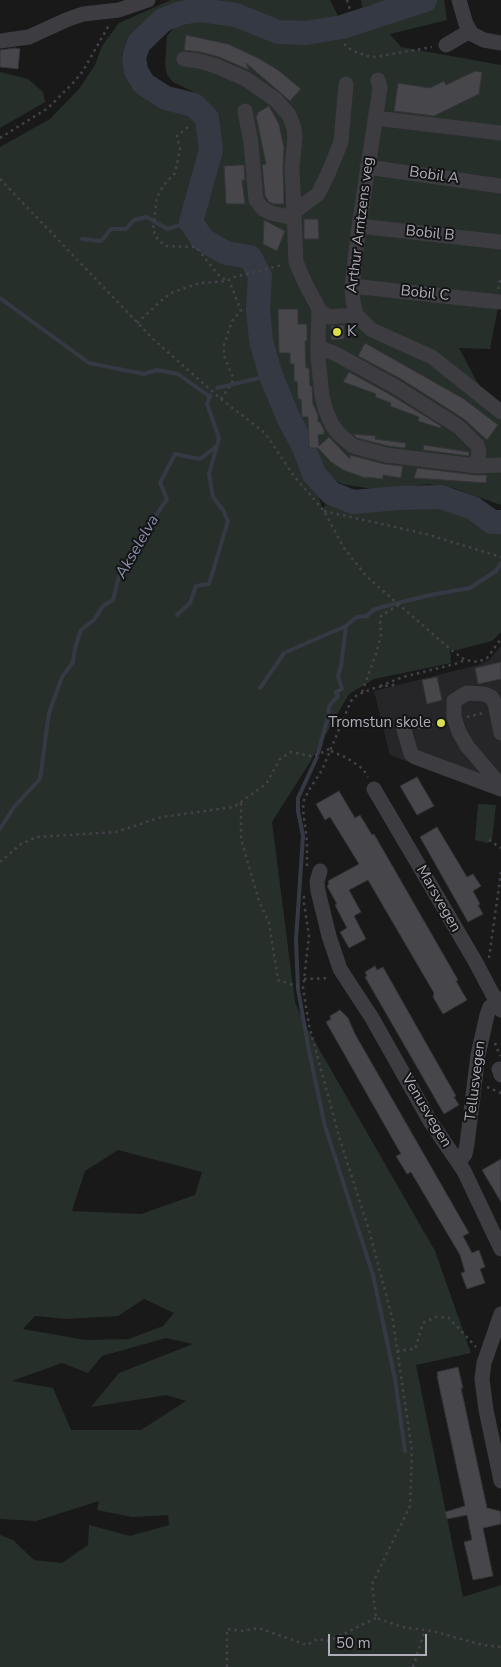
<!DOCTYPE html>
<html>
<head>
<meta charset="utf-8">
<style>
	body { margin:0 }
	#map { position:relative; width:501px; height:1667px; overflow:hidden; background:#19191a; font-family:"Nunito Sans",sans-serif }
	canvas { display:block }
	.scale { position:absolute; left:328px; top:1634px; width:99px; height:22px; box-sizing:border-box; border:2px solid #adacb8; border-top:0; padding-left:6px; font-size:15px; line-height:18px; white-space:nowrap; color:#adacb8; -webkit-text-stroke:4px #141415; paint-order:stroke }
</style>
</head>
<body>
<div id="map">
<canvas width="501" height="1667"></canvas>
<div class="scale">50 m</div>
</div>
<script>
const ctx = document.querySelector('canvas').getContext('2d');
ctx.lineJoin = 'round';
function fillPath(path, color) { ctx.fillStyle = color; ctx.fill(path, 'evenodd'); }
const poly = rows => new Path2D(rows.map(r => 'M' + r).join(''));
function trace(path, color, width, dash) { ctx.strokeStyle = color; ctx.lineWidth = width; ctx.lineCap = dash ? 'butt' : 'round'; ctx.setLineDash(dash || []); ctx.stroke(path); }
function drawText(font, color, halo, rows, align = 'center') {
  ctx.font = font + ' "Nunito Sans",sans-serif'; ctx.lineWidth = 4; ctx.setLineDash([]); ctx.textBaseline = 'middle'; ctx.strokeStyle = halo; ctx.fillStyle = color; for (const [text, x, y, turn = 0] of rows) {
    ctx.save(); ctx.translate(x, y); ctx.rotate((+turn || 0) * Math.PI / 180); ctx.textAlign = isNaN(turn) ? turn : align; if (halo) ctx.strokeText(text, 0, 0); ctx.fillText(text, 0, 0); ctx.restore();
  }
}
fillPath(poly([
	[501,646,501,797,390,755,374,691,478,665,489,660]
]), '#262527');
fillPath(poly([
	[171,0,196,0,161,13,132,36,121,55,134,88,159,104,183,114,207,101,192,91,173,82,167,75,165,64,167,36,175,27,190,21,208,18,232,24,284,43,312,42,333,40,365,27,361,0,444,0,447,20,390,34,401,47,501,65,501,292,490,349,459,348,476,380,501,414,501,505,453,488,428,484,394,488,372,489,342,484,329,476,316,463,275,370,267,301,249,306,259,368,286,423,295,452,307,480,318,495,323,510,329,494,353,503,441,499,473,509,492,524,501,524,501,632,492,641,457,650,450,649,451,663,374,679,349,694,310,762,272,822,295,1002,303,1021,435,1251,471,1353,416,1365,463,1597,501,1585,501,1667,0,1667,0,1535,13,1540,34,1560,62,1563,88,1545,89,1525,130,1536,169,1525,168,1515,132,1517,97,1510,99,1501,36,1521,0,1519,0,147,50,119,79,89,95,65,102,46,119,23],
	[118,1150,202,1172,195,1195,141,1214,72,1211,85,1171],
	[144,1299,174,1313,163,1326,129,1339,85,1340,23,1329,35,1316,66,1319,118,1316],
	[166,1338,193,1344,119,1373,91,1407,166,1395,186,1401,141,1430,71,1430,53,1388,12,1381,62,1363,88,1373,102,1356],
	[206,0,330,0,340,20,304,24,281,22,237,5],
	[0,72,28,79,43,92,45,102,0,128],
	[478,804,496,805,492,840,487,843,475,840]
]), '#272f2b');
trace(poly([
	[82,239,101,241,111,229,126,229,134,220,147,217,167,229,191,222],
	[0,298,89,363,144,374,157,370,178,374,210,397],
	[217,388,264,377,273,380],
	[177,615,190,603,196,586,209,584,228,521,223,510,213,497,209,474,217,446],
	[260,688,284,653,346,626,357,617,367,616,373,610,382,607,430,595,470,588,496,571,501,563],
	[318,753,328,717,329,706,338,696,336,692,342,689,338,676,341,666,346,626],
	[317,757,298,798,298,811,303,836,296,940,298,989,309,1051,325,1126,373,1275,395,1379,405,1451],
	[0,829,14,807,40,779,49,713,62,677,73,662,75,648,81,630,94,620,103,606,113,600,119,576,132,551,167,499,160,483,175,454,200,459,217,446,219,438,207,404,210,395]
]), '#353943', 4);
trace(poly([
	[425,0,342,27,306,33,278,32,236,15,201,10,181,13,163,20,139,43,134,57,136,71,144,84,166,98,194,105,207,118,211,150,191,222,203,240,226,253,250,257,260,276,258,309,261,341,271,376,289,419,303,445,314,474,331,493,353,502,399,498,441,497,473,508,492,522,501,522]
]), '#353943', 24);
const building = poly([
	[186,35,228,44,258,58,278,70,301,89,290,101,246,63,249,70,219,57,200,52,184,50,186,35],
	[15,48,20,49,18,69,0,67,0,50,15,48],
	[475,71,482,72,479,94,434,116,394,111,398,83,430,88,444,81,446,85,475,71],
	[269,106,279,124,284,148,283,167,284,204,274,204,269,202,265,196,262,165,266,164,256,116,258,115,257,113,269,106],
	[237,165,244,165,245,180,242,180,245,204,226,204,224,166,237,165],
	[304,219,318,219,319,239,304,239,304,219],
	[264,220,285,231,277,251,263,244,264,220],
	[278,309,298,309,298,324,307,324,307,341,305,341,306,368,309,368,310,386,312,386,313,404,318,415,318,422,320,422,324,430,324,434,318,435,319,446,329,437,350,459,350,455,384,464,403,466,401,478,383,475,383,479,366,477,368,479,343,470,331,462,318,448,309,448,308,417,302,417,301,399,298,399,297,381,294,381,294,364,290,364,290,353,279,353,278,309],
	[344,325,344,339,331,340,331,326,344,325],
	[365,343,464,399,498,425,487,440,464,419,401,379,358,356,365,343],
	[349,372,391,395,441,426,440,428,418,421,419,417,390,406,391,403,375,397,376,394,343,382,349,372],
	[353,434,376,436,375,439,406,443,405,448,388,446,357,438,353,434],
	[424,445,469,452,469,456,423,450,424,445],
	[417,468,476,475,487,475,486,483,414,478,417,468],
	[501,662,501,679,478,684,475,668,501,662],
	[437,677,442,700,427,704,422,680,437,677],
	[417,777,434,806,417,815,400,786,417,777],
	[339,791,355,818,360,815,372,835,374,834,458,980,456,981,467,1000,443,1014,433,997,434,993,368,880,349,890,361,912,354,916,366,939,349,948,340,932,347,928,335,905,337,904,327,886,329,884,328,881,359,864,330,817,325,820,316,804,339,791],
	[437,827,467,877,473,874,481,886,473,891,480,904,478,905,483,914,468,922,420,837,437,827],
	[375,966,377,970,383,967,456,1096,454,1097,459,1105,444,1114,365,977,367,976,365,972,375,966],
	[340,1010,348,1018,355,1034,469,1233,463,1236,472,1253,479,1250,485,1267,480,1269,485,1283,467,1289,461,1273,465,1272,460,1255,411,1172,407,1174,396,1156,401,1154,326,1022,331,1019,330,1016,340,1010],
	[501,1159,501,1202,482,1170,501,1159],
	[458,1367,463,1388,461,1388,487,1508,500,1511,501,1515,501,1524,483,1528,493,1576,473,1580,464,1542,472,1540,467,1515,447,1519,445,1512,465,1506,437,1376,438,1376,437,1372,458,1367]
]);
fillPath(building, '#47464a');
trace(building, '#343336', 1);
trace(poly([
	[347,0,351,13],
	[344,44,351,50,367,56,375,57,432,47],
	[188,127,177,136,180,149,175,173,164,185,157,197,153,230,158,240,166,246,196,247,221,278,229,280],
	[0,138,48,108,74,82,83,71,109,25],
	[0,179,154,340,221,399,265,433,294,476,324,511,344,548,366,576,450,649,465,660,478,662,487,658,501,639],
	[498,289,501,276],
	[137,323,162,300,173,292,200,283,227,281],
	[221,399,232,383,233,377,224,356,224,345,232,321,241,311,229,280,234,277,282,265],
	[324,511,426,534,501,557],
	[380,686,403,677,455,664,465,660],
	[362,692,376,654,381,635,380,618,382,615,399,605],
	[467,717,483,713],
	[418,728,442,722],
	[331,751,347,758,363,769,368,777],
	[241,803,241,839,259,901,269,923,278,980,303,988],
	[489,840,501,848],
	[0,862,21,844,37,837,116,832,162,817,234,807,266,784,280,759,291,752,311,756,319,754,331,748],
	[307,866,307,842,303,809,304,800,309,790,322,770,351,701,357,695,377,687,394,685,395,687],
	[304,896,304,903,309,936,303,988,309,1025,340,1140,369,1230,393,1321,412,1451,410,1506,372,1584,376,1618,402,1627,432,1631,483,1645,501,1647],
	[489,958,501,872],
	[304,979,330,978],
	[495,1043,500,1056],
	[487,1087,501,1093],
	[397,1351,415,1349,423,1323,436,1317,449,1318,476,1347],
	[227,1667,227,1629,242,1631,259,1628,307,1645,317,1639,329,1641,376,1618],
	[413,1667,425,1630]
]), '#434248', 2.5, [2.5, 4]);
trace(poly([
	[459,0,466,24,472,34,484,40,501,43],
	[0,41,29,37,66,20,83,14,119,10,148,0],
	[446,45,470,31],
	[184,59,199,61,216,66,246,79,276,100,289,115,294,128,295,138,292,167,296,262,305,283,319,309,324,314,329,317,356,315],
	[378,80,380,88,359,226,352,286,353,301,356,315,372,330,432,357,501,412],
	[245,111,251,143,256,200,263,209,271,213,294,218],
	[375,118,501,133],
	[367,167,501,186],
	[294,212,318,194,328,174,341,142,346,84],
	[359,226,501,242],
	[352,286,499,302],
	[318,347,336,354,396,387,459,427,477,445,479,451,477,466,386,455,353,446,340,435,332,425,326,411,322,396,318,357,318,341,319,309],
	[477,466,501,465],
	[403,726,411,754,415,757,501,789],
	[501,733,495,703,491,697,484,694,467,693,454,701,454,717,459,732,467,746,501,786],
	[374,789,475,961,501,1010],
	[320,871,317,882,318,891,329,936,340,969,372,1018,430,1121,464,1171,501,1249],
	[499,1069,501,1075],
	[459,1162,465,1154,467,1144,478,1055,487,1015,490,1007,501,999],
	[501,1314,484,1363,482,1379,486,1410,501,1481]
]), '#3d3c41', 15);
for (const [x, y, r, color] of [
	[337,332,5,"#dadd4e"],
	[441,723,5,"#dadd4e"]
]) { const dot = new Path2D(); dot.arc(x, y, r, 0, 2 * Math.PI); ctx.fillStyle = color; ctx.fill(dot); trace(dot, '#141415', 2); }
drawText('15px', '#adacb8', '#141415', [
	["Bobil A",434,176,8],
	["Arthur Arntzens veg",361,225,-83],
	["Bobil B",430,234,6],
	["Bobil C",425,294,6],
	["Marsvegen",438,899,60],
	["Tellusvegen",476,1081,-83],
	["Venusvegen",426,1111,59]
]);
drawText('15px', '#adacb8', '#141415', [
	["K",347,332],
	["Tromstun skole",431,723,"right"]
], 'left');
drawText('italic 16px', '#888faf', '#141415', [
	["Akselelva",138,547,-60]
]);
</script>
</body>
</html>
